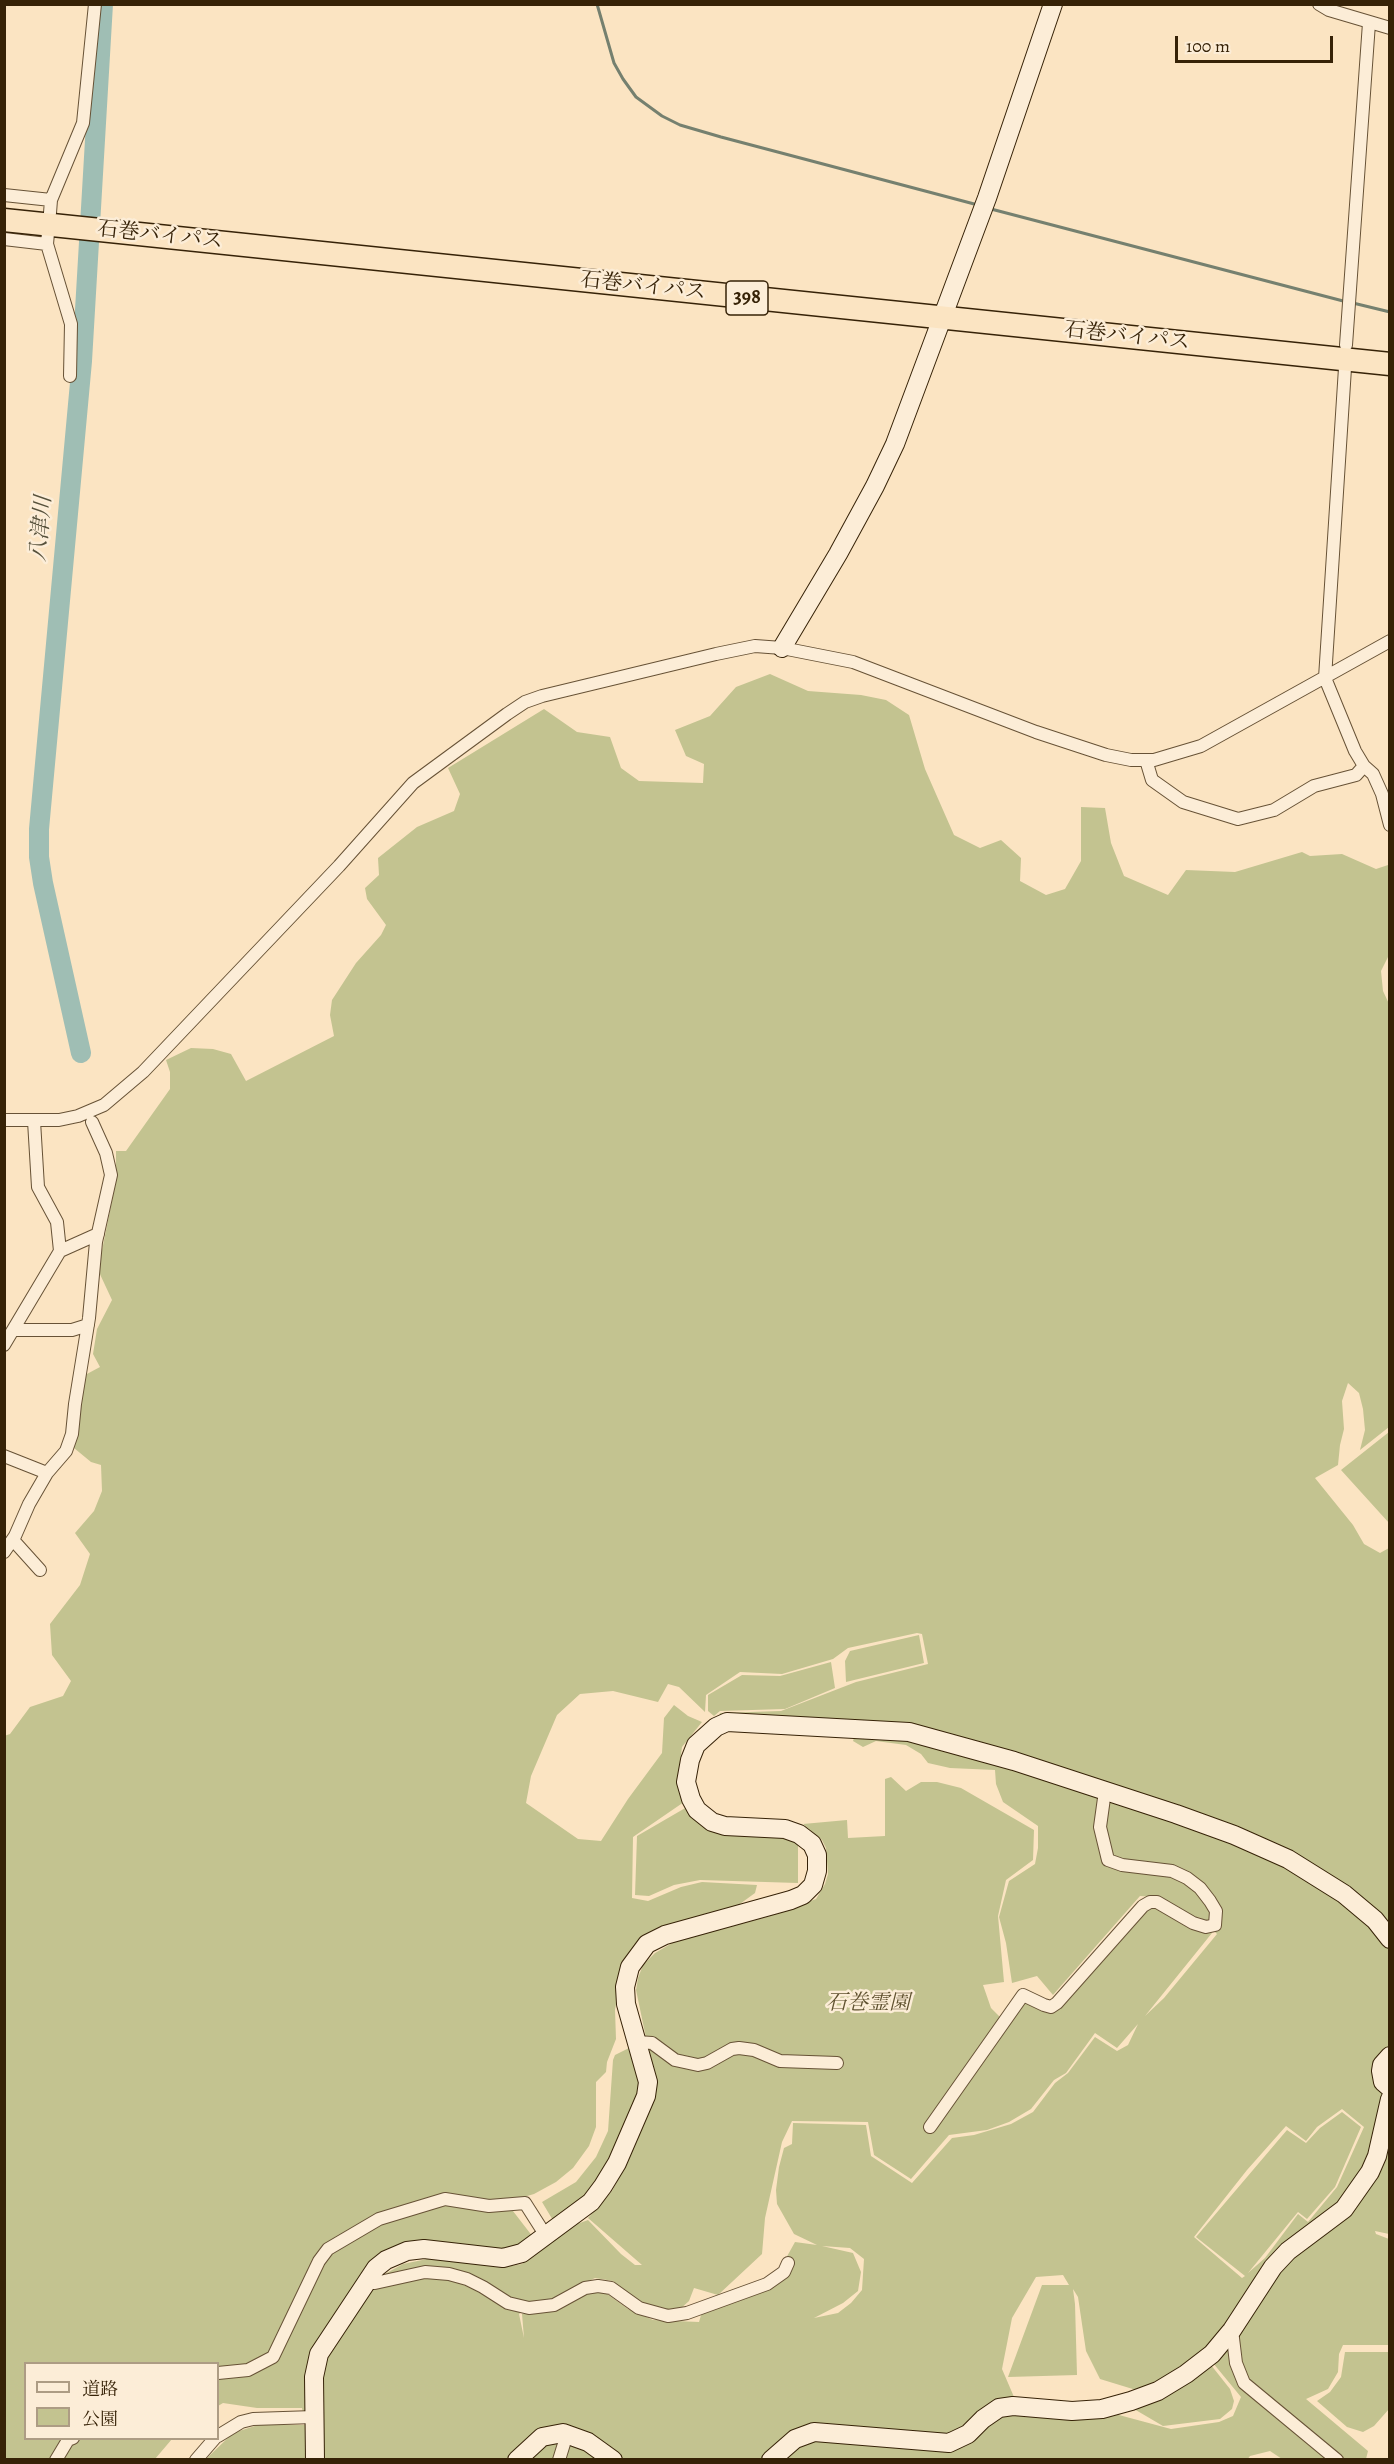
<!DOCTYPE html>
<html>
<head>
<meta charset="utf-8">
<style>
	body { margin:0 }
	#map { position:relative; width:1394px; height:2464px; overflow:hidden; background:#fbe4c2; font-family:Alegreya,"Noto Serif JP",serif }
	canvas { display:block }
	.frame { position:absolute; inset:0; border:6px solid #362207; pointer-events:none }
	.legend { position:absolute; left:24px; top:2362px; width:195px; height:78px; box-sizing:border-box; background:#fcedd7; border:2px solid #ad9c84; margin:0; padding:8px 10px; list-style:none; font-size:18px; color:#362207 }
	.legend li { display:flex; align-items:center; gap:12px; height:30px }
	.legend b { width:30px; border:2px solid #ad9c84 }
	.scale { position:absolute; left:1175px; top:36px; width:158px; height:27px; box-sizing:border-box; border:3px solid #362207; border-top:0; padding-left:8px; font-size:18px; line-height:21px; white-space:nowrap; color:#362207; -webkit-text-stroke:4px #fcedd7; paint-order:stroke }
</style>
</head>
<body>
<div id="map">
<canvas width="1394" height="2464"></canvas>
<div class="frame"></div>
<ul class="legend">
<li><b style="height:8px;background:#fcedd7"></b>道路</li>
<li><b style="height:16px;background:#c3c390"></b>公園</li>
</ul>
<div class="scale">100 m</div>
</div>
<script>
const ctx = document.querySelector('canvas').getContext('2d');
ctx.lineJoin = 'round';
function fillPath(path, color) { ctx.fillStyle = color; ctx.fill(path, 'evenodd'); }
const poly = rows => new Path2D(rows.map(r => 'M' + r).join(''));
function trace(path, color, width, dash) { ctx.strokeStyle = color; ctx.lineWidth = width; ctx.lineCap = dash ? 'butt' : 'round'; ctx.setLineDash(dash || []); ctx.stroke(path); }
function drawText(font, color, halo, rows, align = 'center') {
  ctx.font = font + ' Alegreya,"Noto Serif JP",serif'; ctx.lineWidth = 5; ctx.setLineDash([]); ctx.textBaseline = 'middle'; ctx.strokeStyle = halo; ctx.fillStyle = color; for (const [text, x, y, turn = 0] of rows) {
    ctx.save(); ctx.translate(x, y); ctx.rotate((+turn || 0) * Math.PI / 180); ctx.textAlign = isNaN(turn) ? turn : align; if (halo) ctx.strokeText(text, 0, 0); ctx.fillText(text, 0, 0); ctx.restore();
  }
}
fillPath(poly([
	[770,674,808,691,861,695,886,700,909,715,925,769,954,835,980,848,1001,840,1021,858,1020,881,1046,895,1065,889,1081,861,1081,807,1105,808,1111,843,1124,876,1168,895,1186,870,1235,872,1302,852,1310,856,1342,854,1376,869,1388,865,1389,866,1389,955,1381,971,1383,991,1390,1006,1389,1427,1360,1450,1365,1430,1363,1409,1359,1393,1348,1383,1342,1401,1344,1429,1340,1445,1338,1465,1315,1478,1353,1525,1364,1544,1380,1553,1389,1548,1389,2234,1375,2231,1376,2234,1389,2239,1389,2345,1343,2345,1339,2354,1338,2372,1328,2389,1306,2399,1368,2451,1366,2459,1282,2459,1270,2451,1250,2456,1247,2460,206,2459,233,2433,258,2425,305,2425,302,2408,257,2408,223,2403,218,2406,218,2364,26,2364,26,2438,172,2439,155,2459,5,2459,4,1736,10,1734,30,1707,63,1696,71,1681,52,1655,50,1624,80,1585,90,1554,75,1533,94,1511,102,1491,101,1465,91,1462,74,1448,85,1375,100,1367,93,1354,97,1329,112,1300,98,1270,116,1181,116,1151,126,1151,170,1089,170,1072,166,1060,191,1048,213,1049,231,1054,246,1081,334,1036,330,1015,332,1000,356,963,381,935,386,925,367,899,365,888,379,875,378,858,417,827,454,811,460,794,448,768,544,709,577,732,610,737,621,768,639,781,703,783,704,764,686,756,675,730,710,716,736,687],
	[917,1633,922,1634,928,1664,856,1682,781,1711,720,1713,719,1717,859,1722,853,1741,863,1747,876,1741,906,1745,921,1754,928,1763,950,1768,995,1770,996,1784,1003,1802,1038,1826,1038,1848,1035,1864,1009,1881,999,1917,1006,1943,1012,1983,1037,1976,1053,1995,1140,1896,1155,1897,1054,2002,1045,2002,1022,1990,1002,2019,991,2008,983,1985,1004,1982,998,1916,1006,1880,1033,1860,1034,1830,961,1788,937,1782,921,1782,906,1791,891,1777,885,1779,885,1836,848,1838,847,1820,803,1824,822,1840,826,1848,828,1874,825,1884,816,1899,770,1916,674,1942,655,1953,643,1965,638,1978,636,1990,653,2071,626,2165,612,2191,588,2218,642,2265,635,2265,621,2254,588,2220,577,2224,522,2264,506,2267,427,2259,403,2264,383,2275,370,2288,329,2354,322,2370,313,2356,387,2252,512,2249,533,2237,506,2202,534,2194,556,2182,573,2168,589,2146,596,2127,596,2082,606,2072,607,2062,616,2039,615,2010,621,1973,641,1936,733,1909,755,1893,757,1885,702,1882,681,1887,648,1901,632,1898,633,1837,684,1802,678,1778,682,1747,702,1722,688,1716,674,1705,664,1718,662,1753,628,1799,601,1841,578,1839,526,1803,531,1776,557,1715,580,1694,613,1691,658,1702,668,1684,679,1687,705,1712,706,1695,740,1672,782,1674,833,1659,848,1648],
	[1192,1916,1201,1918,1217,1934,1164,1998,1145,2016,1212,1933,1193,1920],
	[1138,2024,1128,2045,1117,2051,1095,2037,1068,2073,1055,2083,1033,2112,1011,2124,974,2135,952,2138,912,2183,871,2156,866,2125,793,2123,792,2144,784,2148,779,2167,776,2190,777,2204,794,2234,817,2245,795,2242,785,2260,778,2283,702,2312,699,2322,653,2320,628,2309,603,2291,589,2291,544,2311,522,2314,524,2338,519,2314,532,2303,549,2300,595,2278,613,2281,643,2307,665,2312,679,2310,689,2301,694,2288,718,2295,762,2254,765,2218,782,2142,792,2121,868,2122,874,2155,911,2179,949,2135,987,2130,1009,2122,1031,2109,1054,2080,1066,2073,1095,2033,1117,2048],
	[1342,2109,1364,2127,1337,2187,1308,2222,1298,2214,1265,2258,1248,2273,1298,2212,1307,2219,1335,2187,1361,2127,1342,2112,1320,2128,1306,2143,1287,2130,1196,2237,1245,2276,1242,2278,1194,2237,1247,2170,1286,2126,1306,2141,1317,2127],
	[822,2246,850,2248,864,2259,862,2290,851,2303,838,2313,814,2318,843,2303,858,2291,861,2272,853,2253],
	[1063,2275,1069,2285,1042,2285,1008,2377,1077,2375,1075,2304,1073,2289,1078,2297,1086,2351,1100,2379,1136,2390,1166,2377,1188,2362,1200,2351,1213,2363,1241,2397,1233,2416,1219,2422,1171,2429,1078,2404,1014,2397,1002,2369,1012,2318,1036,2277],
	[1389,1432,1389,1523,1341,1470],
	[919,1635,924,1663,846,1682,845,1661,850,1651],
	[831,1662,835,1688,785,1709,720,1711,714,1716,708,1711,708,1695,742,1675,780,1676],
	[687,1807,798,1838,798,1883,700,1880,674,1885,649,1896,635,1895,637,1836],
	[633,2046,642,2092,633,2115,592,2192,554,2222,542,2202,576,2182,596,2157,608,2131,613,2060,615,2055],
	[1345,2352,1389,2352,1389,2409,1374,2426,1363,2432,1347,2427,1317,2401,1330,2392,1341,2377],
	[1211,2365,1230,2389,1234,2401,1232,2409,1220,2419,1163,2426,1134,2409]
]), '#c3c390');
trace(poly([
	[597,4,614,63,623,79,636,97,662,116,680,125,721,137,978,205],
	[991,209,1347,302],
	[1353,303,1390,312]
]), '#75806f', 3);
trace(poly([
	[81,1053,43,883,39,857,39,829,82,361,103,4]
]), '#9fbeb4', 20);
const street = poly([
	[1319,4,1329,10,1390,28],
	[4,195,51,200],
	[50,213,51,200,83,123,95,4],
	[48,233,47,244,71,324,70,376],
	[4,239,47,244],
	[1346,345,1369,23],
	[1345,368,1325,678,1355,751,1364,766,1373,774,1382,794,1390,825],
	[1146,760,1152,780,1183,802,1238,819,1274,810,1314,786,1356,775,1364,766],
	[4,1120,59,1120,78,1116,104,1105,143,1072,339,866,413,783,507,714,525,702,542,696,716,654,755,646,782,648,853,662,1036,732,1106,755,1131,760,1154,760,1201,746,1390,641],
	[60,1251,98,1234],
	[15,1330,72,1330,88,1325],
	[4,1345,60,1251,57,1222,38,1187,34,1121],
	[4,1456,47,1473],
	[13,1540,40,1570],
	[4,1552,15,1536,29,1504,47,1473,66,1451,72,1434,75,1404,89,1318,96,1242,111,1175,106,1153,92,1122],
	[637,2042,652,2043,675,2060,698,2065,707,2063,732,2049,739,2048,754,2050,780,2061,837,2063],
	[930,2127,1023,1995,1044,2005,1051,2007,1057,2003,1143,1906,1150,1902,1157,1902,1193,1923,1206,1927,1215,1925,1216,1911,1210,1901,1200,1888,1187,1878,1172,1871,1122,1865,1108,1860,1100,1827,1105,1791],
	[365,2283,375,2283,425,2272,449,2274,467,2279,483,2287,508,2303,529,2308,554,2305,585,2288,598,2286,611,2288,639,2308,668,2316,687,2313,767,2284,784,2272,788,2263],
	[1232,2330,1236,2363,1244,2383,1337,2460],
	[218,2373,248,2370,273,2357,319,2261,328,2249,379,2219,445,2199,489,2206,525,2203,546,2236],
	[218,2436,241,2422,253,2419,314,2417],
	[56,2460,68,2440,73,2438],
	[196,2460,215,2438],
	[559,2460,567,2434]
]);
const secondary = poly([
	[782,648,838,554,875,486,895,444,987,198,1053,4],
	[1390,2056,1382,2065,1381,2071,1383,2082,1390,2088],
	[315,2460,314,2377,319,2354,376,2268,386,2260,407,2251,424,2249,503,2258,522,2253,591,2202,603,2186,617,2163,646,2096,648,2082,626,2004,625,1987,630,1967,647,1944,665,1935,791,1900,803,1895,813,1885,817,1871,817,1855,812,1844,799,1834,785,1829,725,1826,712,1822,697,1810,691,1799,686,1782,690,1760,696,1745,716,1727,727,1722,909,1732,1014,1761,1176,1814,1234,1835,1288,1859,1344,1894,1375,1920,1390,1939],
	[517,2460,542,2437,563,2433,588,2442,613,2460],
	[771,2460,795,2439,814,2432,949,2443,968,2434,983,2419,999,2408,1013,2406,1072,2411,1102,2409,1131,2401,1158,2391,1186,2374,1212,2354,1232,2330,1273,2267,1288,2251,1344,2209,1370,2172,1377,2156,1390,2099]
]);
const highway = poly([
	[4,220,1390,364]
]);
trace(street, '#675236', 14);
trace(secondary, '#362207', 20);
trace(highway, '#362207', 25);
trace(street, '#fcedd7', 12);
trace(secondary, '#fcedd7', 18);
trace(highway, '#fbe4c2', 22);
for (const [x, y, w] of [
	[747,298,42]
]) { const box = new Path2D(); box.roundRect(x - w / 2, y - 17, w, 34, 4.5); ctx.fillStyle = '#fcedd7'; ctx.fill(box); trace(box, '#362207', 1.5); }
drawText('bold 20px', '#362207', null, [
	["398",747,298]
]);
drawText('21px', '#362207', '#fcedd7', [
	["石巻バイパス",160,236,6],
	["石巻バイパス",643,287,6],
	["石巻バイパス",1127,337,6]
]);
drawText('italic 21px', '#605230', '#fcedd7', [
	["石巻霊園",868,2004]
]);
drawText('italic 22px', '#56513b', '#fcedd7', [
	["八津川",42,529,-85]
]);
</script>
</body>
</html>
